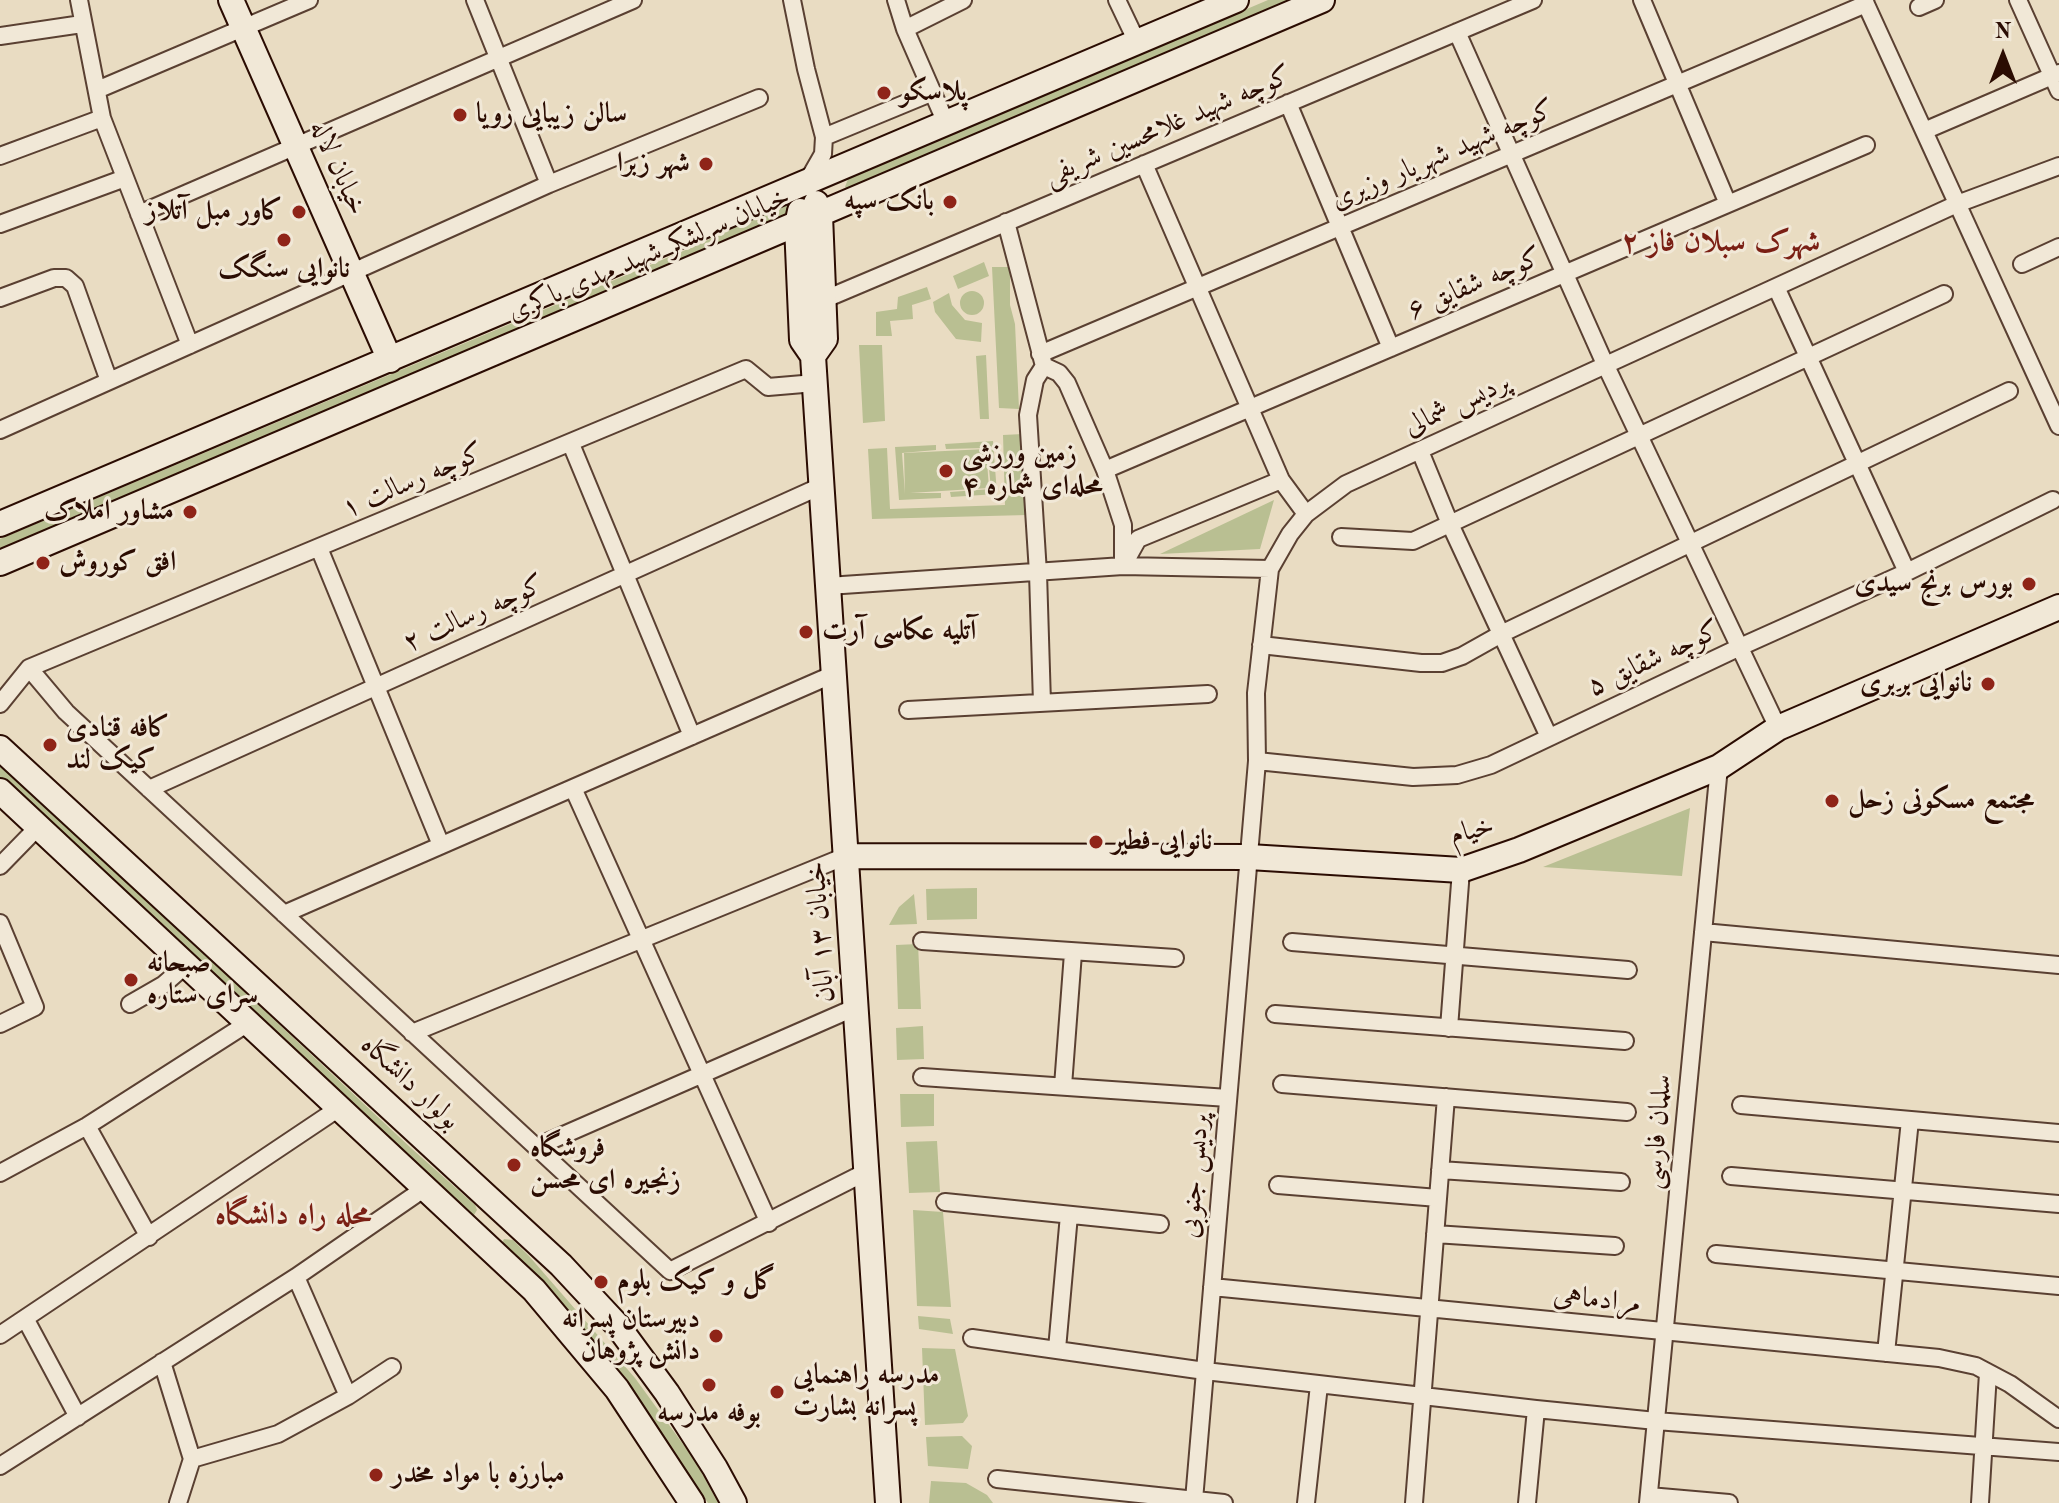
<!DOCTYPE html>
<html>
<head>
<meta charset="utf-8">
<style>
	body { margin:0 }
	#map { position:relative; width:2059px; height:1503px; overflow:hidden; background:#e9dcc2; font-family:"Old Standard TT",serif }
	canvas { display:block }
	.north { position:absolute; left:1963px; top:16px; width:80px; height:80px; -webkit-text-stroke:6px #f1e8d7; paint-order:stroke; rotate:0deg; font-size:22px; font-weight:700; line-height:32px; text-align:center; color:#2b0c02 }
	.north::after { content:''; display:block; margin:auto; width:28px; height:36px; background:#2b0c02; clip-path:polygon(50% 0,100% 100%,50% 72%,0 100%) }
</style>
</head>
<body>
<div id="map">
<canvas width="2059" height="1503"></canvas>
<div class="north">N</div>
</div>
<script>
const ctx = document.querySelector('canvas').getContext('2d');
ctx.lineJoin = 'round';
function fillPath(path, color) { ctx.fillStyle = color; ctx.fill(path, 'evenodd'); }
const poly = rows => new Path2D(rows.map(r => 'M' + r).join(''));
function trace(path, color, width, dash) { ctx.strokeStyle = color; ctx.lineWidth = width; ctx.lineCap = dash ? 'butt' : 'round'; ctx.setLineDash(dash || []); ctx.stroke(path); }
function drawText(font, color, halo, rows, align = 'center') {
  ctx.font = font + ' "Old Standard TT",Amiri,serif'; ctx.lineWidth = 6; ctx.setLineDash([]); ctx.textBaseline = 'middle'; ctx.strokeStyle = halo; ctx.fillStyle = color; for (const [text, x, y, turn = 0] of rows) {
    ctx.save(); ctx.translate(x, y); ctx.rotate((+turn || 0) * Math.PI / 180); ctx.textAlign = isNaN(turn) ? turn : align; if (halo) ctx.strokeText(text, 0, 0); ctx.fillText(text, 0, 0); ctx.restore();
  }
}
fillPath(poly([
	[1268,0,1295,0,850,191,845,187,848,179],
	[783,204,791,206,788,216,0,552,0,539,695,246],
	[984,262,989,276,958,289,953,276],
	[992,267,1010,267,1010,305,1015,324,1019,409,999,408],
	[927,287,931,299,912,305,913,319,890,321,892,336,876,336,876,312,897,309,898,297],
	'960 303a12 12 0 1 1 24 0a12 12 0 1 1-24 0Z',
	[949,293,952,305,965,320,982,323,981,342,956,339,935,312,933,302],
	[859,345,882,345,885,421,863,423],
	[986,355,989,419,980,419,976,356],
	[1023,434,1027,515,872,519,868,449,887,448,890,509,1005,505,1003,435],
	[993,441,997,494,951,497,950,492,991,489,987,448,946,449,945,444],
	[936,445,936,450,902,453,905,494,904,453,986,449,989,488,910,493,941,493,941,498,899,500,895,447],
	[1274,500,1260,549,1160,554],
	[0,763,411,1148,475,1205,477,1210,474,1215,464,1212,0,778],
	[1690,808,1682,876,1543,867],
	[977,888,977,919,927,920,926,889],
	[914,894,917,924,889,925,899,907],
	[918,944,921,1009,898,1009,896,945],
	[923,1026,924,1059,897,1060,896,1028],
	[900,1094,934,1094,934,1126,901,1127],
	[937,1141,940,1192,909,1193,906,1142],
	[913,1210,943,1212,951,1307,917,1306],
	[504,1239,513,1240,529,1256,635,1378,696,1462,718,1503,708,1503,645,1410,609,1365,506,1252,502,1243],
	[918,1316,950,1319,953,1334,919,1329],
	[922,1348,955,1349,968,1416,963,1423,925,1425],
	[962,1436,972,1446,968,1469,928,1466,926,1437],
	[931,1481,966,1483,987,1495,993,1503,929,1503]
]), '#b9bf92');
const street = poly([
	[79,0,102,118,190,345],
	[475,0,549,184],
	[792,0,806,69,824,137,823,154,807,182],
	[896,0,905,29,946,123],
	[1117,0,1137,42],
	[1642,0,1728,204],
	[1864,0,2059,426],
	[2018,0,2059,91],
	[1919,7,1935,0],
	[905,29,963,0],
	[1457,32,1605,364,1778,728],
	[0,36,82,24],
	[97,90,309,0],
	[1288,103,1391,348],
	[1924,131,2059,73],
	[824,137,933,92],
	[0,156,102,118],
	[1144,164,1281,480,1306,514],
	[139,214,633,0],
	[1006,222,1044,366,1059,373,1067,383,1105,470,1123,525,1123,566,1138,539,1281,480],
	[0,224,125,178],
	[2022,264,2059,247],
	[1776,287,1907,572],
	[0,298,54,278,66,278,75,286,109,381],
	[823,300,1533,0],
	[1040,354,1866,4],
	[0,430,549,184,759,98],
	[571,444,692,736],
	[1420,451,1450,524,1549,737],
	[1105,470,1866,145],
	[1341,537,1413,541,1944,294],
	[319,548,441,845],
	[828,586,1123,566,1270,569],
	[1261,645,1421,663,1442,663,1462,656,1503,633,2009,391],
	[29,668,66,712,670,1271,866,1172],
	[1042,703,1038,573,1028,415,1035,380,1044,366],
	[0,704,29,668,746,369,768,387,815,383],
	[908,710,1208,694],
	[1257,761,1413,777,1457,775,1491,765,1740,647,1907,572,2053,500],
	[573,788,769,1223],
	[149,789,821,486],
	[0,866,38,827],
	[284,914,834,674],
	[0,923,35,1007,0,1024],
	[1703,932,2059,965],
	[922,941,1175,958],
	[1292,942,1628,970],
	[130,1004,163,985,186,965],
	[1275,1014,1625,1041],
	[1449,1028,1461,870],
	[412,1033,846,856],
	[922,1077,1228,1098],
	[1282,1084,1627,1112],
	[1063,1086,1073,953],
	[1741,1105,2059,1133],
	[87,1126,149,1237],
	[536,1147,856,1007],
	[1440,1170,1621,1182],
	[0,1173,87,1126,248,1023],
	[1731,1176,2059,1204],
	[1278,1185,1438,1198],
	[945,1202,1160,1224],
	[1435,1234,1615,1246],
	[1716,1254,2059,1286],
	[296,1277,348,1396,392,1367],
	[1212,1287,1939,1358,1976,1366,2010,1384,2059,1419],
	[26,1320,78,1417],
	[0,1335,339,1108],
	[972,1338,1205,1371,1536,1409,1656,1421,2059,1452],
	[1057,1349,1069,1215],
	[1886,1353,1910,1120],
	[162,1362,192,1459,178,1503],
	[192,1459,278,1434,348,1396],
	[0,1466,296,1277,425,1188],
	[997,1479,1224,1503],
	[1649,1496,1729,1503],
	[1194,1500,1257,761,1256,693,1270,569,1290,534,1306,514,1346,484,1957,204,2059,166],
	[1306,1503,1319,1385],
	[1414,1503,1446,1097],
	[1527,1503,1536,1409],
	[1648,1503,1719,767],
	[1980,1503,1988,1373]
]);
const secondary = poly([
	[231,0,390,360],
	[800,211,797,225,802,340,813,356,888,1503],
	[813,356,825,339,820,215,816,203],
	[0,524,1236,0],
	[0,563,1322,0],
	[0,748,561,1265,617,1325,667,1393,715,1468,734,1503],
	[0,791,534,1290,617,1389,692,1503],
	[846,856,1249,857,1461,870,1519,850,1719,767,1778,728,2059,607]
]);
trace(street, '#5a4032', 20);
trace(secondary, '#2b0c02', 28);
trace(street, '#f1e8d7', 16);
trace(secondary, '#f1e8d7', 24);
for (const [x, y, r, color] of [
	[884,93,8,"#8f2418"],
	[460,115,8,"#8f2418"],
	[706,164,8,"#8f2418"],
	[950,202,8,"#8f2418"],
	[299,212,8,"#8f2418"],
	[284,240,8,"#8f2418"],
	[946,471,8,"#8f2418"],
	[190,512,8,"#8f2418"],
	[43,563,8,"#8f2418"],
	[2029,584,8,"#8f2418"],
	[806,632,8,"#8f2418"],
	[1988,684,8,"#8f2418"],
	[50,745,8,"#8f2418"],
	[1832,801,8,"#8f2418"],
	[1096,842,8,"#8f2418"],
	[131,980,8,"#8f2418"],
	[514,1165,8,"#8f2418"],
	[601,1282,8,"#8f2418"],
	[716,1336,8,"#8f2418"],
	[709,1385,8,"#8f2418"],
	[777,1392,8,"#8f2418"],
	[376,1475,8,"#8f2418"]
]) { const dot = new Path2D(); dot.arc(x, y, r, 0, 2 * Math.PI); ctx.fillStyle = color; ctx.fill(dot); trace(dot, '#f1e8d7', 3); }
drawText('bold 28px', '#2b0c02', '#f1e8d7', [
	["پلاسکو",900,93],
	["سالن زیبایی رویا",476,115],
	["شهر زبرا",690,164,"right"],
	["بانک سپه",934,202,"right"],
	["کاور مبل آتلاز",283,212,"right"],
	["نانوایی سنگک",284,270,"center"],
	["زمین ورزشی",962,455],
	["محله‌ای شماره ۴",962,487],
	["مشاور املاک",174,512,"right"],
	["افق کوروش",59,563],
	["بورس برنج سیدی",2013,584,"right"],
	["آتلیه عکاسی آرت",822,632],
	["نانوایی بربری",1972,684,"right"],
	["کافه قنادی",66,729],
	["کیک لند",66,761],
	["مجتمع مسکونی زحل",1848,801],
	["نانوایی فطیر",1112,842],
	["صبحانه",147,964],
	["سرای ستاره",147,996],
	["فروشگاه",530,1149],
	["زنجیره ای محسن",530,1181],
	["گل و کیک بلوم",617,1282],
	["دبیرستان پسرانه",700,1320,"right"],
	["دانش پژوهان",700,1352,"right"],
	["مدرسه راهنمایی",793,1376],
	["پسرانه بشارت",793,1408],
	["بوفه مدرسه",709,1414,"center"],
	["مبارزه با مواد مخدر",392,1475]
], 'left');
drawText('28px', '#2b0c02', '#f1e8d7', [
	["کوچه شهید غلامحسین شریفی",1168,126,-23],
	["کوچه شهید شهریار وزیری",1443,155,-23],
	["خیابان لاله",338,168,66],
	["خیابان سرلشکر شهید مهدی باکری",649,255,-23],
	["کوچه شقایق ۶",1475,284,-23],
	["پردیس شمالی",1457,405,-25],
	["کوچه رسالت ۱",413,481,-23],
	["کوچه رسالت ۲",474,614,-24],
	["کوچه شقایق ۵",1654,659,-25],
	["خیام",1472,831,-14],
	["خیابان ۱۳ آبان",821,932,-94],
	["بولوار دانشگاه",410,1083,43],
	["سلمان فارسی",1658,1132,-85],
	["پردیس جنوبی",1195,1176,-85],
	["مرادماهی",1597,1300,6]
]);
drawText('bold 30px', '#7a1f14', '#f1e8d7', [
	["شهرک سبلان فاز ۲",1721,243],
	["محله راه دانشگاه",293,1216]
]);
</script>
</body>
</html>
